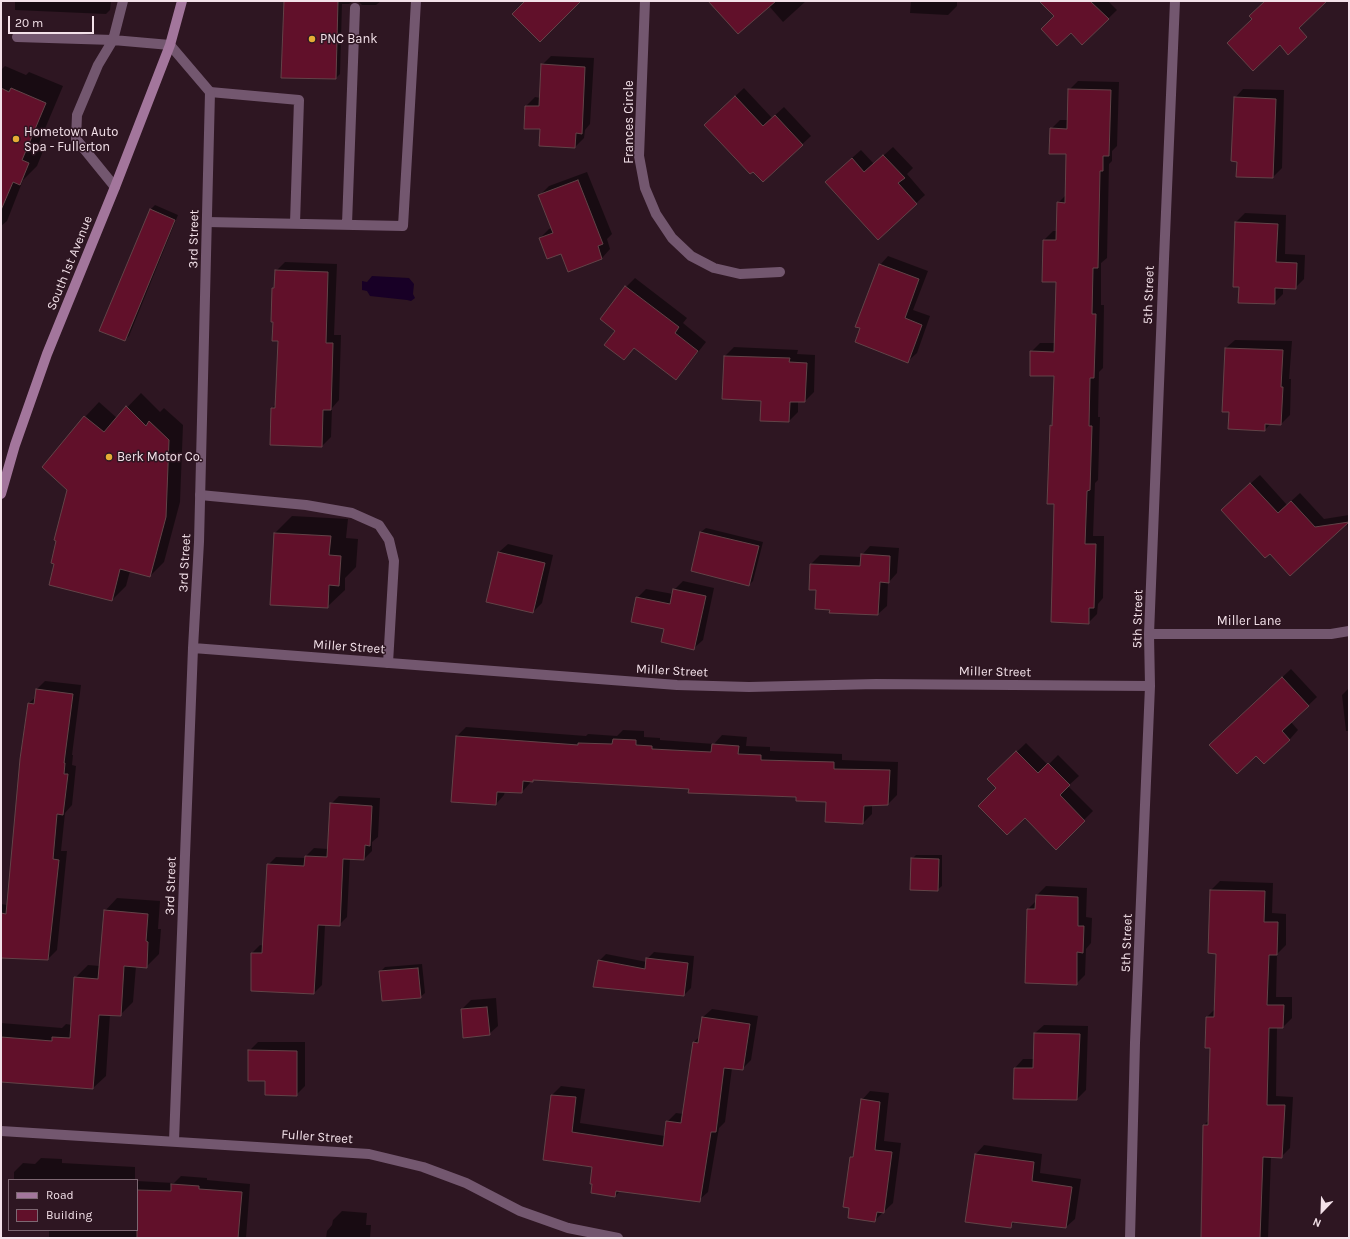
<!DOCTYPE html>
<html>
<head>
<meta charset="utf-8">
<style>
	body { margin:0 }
	#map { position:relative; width:1350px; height:1239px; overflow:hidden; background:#2e1622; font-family:Karla,sans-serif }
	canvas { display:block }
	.frame { position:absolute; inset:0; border:2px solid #f3e1e9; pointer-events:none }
	.legend { position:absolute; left:8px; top:1179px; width:130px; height:52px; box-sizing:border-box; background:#2e1622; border:1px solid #7d6772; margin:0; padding:5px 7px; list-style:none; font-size:12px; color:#f3e1e9 }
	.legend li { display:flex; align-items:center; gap:8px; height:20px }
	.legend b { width:20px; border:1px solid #7d6772 }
	.north { position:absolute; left:1302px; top:1191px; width:40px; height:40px; -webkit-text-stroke:3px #2e1622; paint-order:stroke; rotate:203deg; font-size:11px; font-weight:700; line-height:16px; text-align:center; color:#f3e1e9 }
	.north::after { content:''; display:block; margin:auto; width:14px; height:18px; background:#f3e1e9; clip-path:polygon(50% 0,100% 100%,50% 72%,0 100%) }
	.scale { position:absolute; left:8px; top:16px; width:86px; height:18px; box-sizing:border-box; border:2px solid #f3e1e9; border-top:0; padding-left:5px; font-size:12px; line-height:14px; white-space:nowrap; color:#f3e1e9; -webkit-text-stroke:3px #2e1622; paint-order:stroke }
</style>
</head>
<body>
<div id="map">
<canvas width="1350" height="1239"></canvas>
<div class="frame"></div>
<ul class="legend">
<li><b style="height:5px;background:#a3769c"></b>Road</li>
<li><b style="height:11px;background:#61102a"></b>Building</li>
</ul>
<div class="north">N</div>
<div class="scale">20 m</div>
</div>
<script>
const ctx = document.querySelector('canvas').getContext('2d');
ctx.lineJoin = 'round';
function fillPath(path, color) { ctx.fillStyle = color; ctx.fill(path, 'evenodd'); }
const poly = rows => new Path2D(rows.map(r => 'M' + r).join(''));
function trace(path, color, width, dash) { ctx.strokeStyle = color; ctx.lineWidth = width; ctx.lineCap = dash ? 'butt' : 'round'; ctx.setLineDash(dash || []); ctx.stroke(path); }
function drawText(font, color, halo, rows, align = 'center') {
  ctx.font = font + ' Karla,sans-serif'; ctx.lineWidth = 3; ctx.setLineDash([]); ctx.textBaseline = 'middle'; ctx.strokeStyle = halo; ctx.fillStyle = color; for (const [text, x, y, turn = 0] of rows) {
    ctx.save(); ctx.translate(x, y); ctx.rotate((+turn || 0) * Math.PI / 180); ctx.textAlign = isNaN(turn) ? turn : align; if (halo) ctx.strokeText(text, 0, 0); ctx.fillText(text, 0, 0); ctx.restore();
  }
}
fillPath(poly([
	[372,276,409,278,414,284,413,294,415,298,411,301,407,300,370,296,367,291,362,290,362,281,367,282]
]), '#180026');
fillPath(poly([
	[15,1,111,1,110,10,106,14,15,10],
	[284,1,353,1,349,4,342,4,340,74,336,78],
	[356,1,381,1,376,5,362,5,359,2],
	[710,1,806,1,783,22,769,6],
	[911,1,957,1,957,6,948,15,910,13],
	[1040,1,1108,1,1117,10,1082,44],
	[551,56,594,58,590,124,585,130,584,138,575,147,526,106,535,97,541,98,542,65],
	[5,66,26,75,29,72,63,86,39,143,45,146,37,166,23,180,7,221,1,226,1,70],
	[1078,81,1119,82,1117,146,1112,151,1112,161,1109,164,1107,258,1101,263,1101,305,1104,305,1103,368,1099,372,1098,417,1100,417,1098,480,1095,483,1093,536,1104,536,1103,598,1098,604,1097,614,1088,623,1055,503,1051,426,1053,424,1055,375,1031,352,1040,343,1055,343,1057,281,1044,240,1053,231,1057,231,1058,203,1066,195,1067,153,1051,129,1060,120,1068,120,1069,90],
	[744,88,772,118,784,107,811,136,763,181,714,116],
	[1243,89,1284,90,1282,168,1273,177,1238,161,1235,98],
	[893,147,913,168,907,174,925,195,878,238,835,173,861,150,874,164],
	[587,172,612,234,607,239,610,249,602,258,561,253,540,238,549,229,552,228,540,195,549,186],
	[155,205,178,215,129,336,125,340,151,209],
	[1245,213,1286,215,1285,254,1305,255,1304,279,1295,288,1283,288,1283,294,1274,303,1240,286,1236,222],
	[888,256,928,271,913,310,930,316,917,353,908,361,880,265],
	[285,262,337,264,334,335,341,335,339,400,332,408,331,437,322,446,272,408,276,404,279,340,273,288,275,286,276,271],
	[635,278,687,318,683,323,706,342,684,370,676,379,635,347,624,359,616,331,626,287],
	[1235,340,1292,341,1289,379,1291,379,1290,415,1281,424,1271,423,1265,430,1230,411,1226,348],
	[734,347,798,350,797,354,815,355,814,392,805,401,798,401,798,412,789,421,761,420,762,400,725,356],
	[141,393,160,412,164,408,183,425,180,502,164,562,150,576,130,571,126,586,112,600,68,490,43,467,85,417,99,402,117,418],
	[1260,475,1287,505,1300,493,1324,519,1349,515,1349,537,1347,523,1290,574,1231,501],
	[292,516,348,519,346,538,358,539,356,567,345,578,345,590,327,607,275,533],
	[706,528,763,542,753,581,749,585,692,571,701,532],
	[508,544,553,555,542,603,533,612,499,552],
	[870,546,899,548,897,573,888,583,887,606,878,614,831,609,817,589,811,564,820,555,861,557,862,555],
	[683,581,714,588,703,640,694,648,665,628,637,598,646,589,673,594,674,590],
	[1291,669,1317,697,1291,722,1298,730,1290,739,1264,763,1256,755,1220,736],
	[45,681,81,685,72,755,73,755,72,765,76,766,72,805,65,813,61,851,67,851,57,950,48,959,1,957,1,904,7,905,29,703,36,697,37,689],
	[1349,688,1349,731,1346,731,1342,695],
	[466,727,586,736,588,734,617,736,623,730,644,731,644,737,660,738,660,740,714,744,722,735,747,737,746,746,770,747,770,751,842,754,842,760,898,762,897,795,888,804,872,804,872,814,863,823,827,801,797,796,690,788,534,779,531,780,530,783,522,792,505,791,504,795,496,804,457,736],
	[1026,743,1048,765,1058,755,1079,776,1068,786,1093,811,1056,848,989,779],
	[339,796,380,798,378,837,372,842,372,851,364,859,350,858,347,917,339,925,325,925,322,985,314,993,252,953,260,945,264,946,268,865,276,857,306,858,306,856,314,848,328,849,331,804],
	[916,855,942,855,942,886,937,890,912,859],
	[1220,881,1273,883,1272,913,1286,914,1286,945,1277,954,1276,997,1292,997,1292,1018,1283,1027,1277,1027,1276,1096,1293,1097,1290,1148,1281,1157,1271,1157,1268,1238,1202,1238,1204,1125,1209,1120,1211,1047,1207,1017,1215,1009,1217,953,1211,890],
	[1046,886,1087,888,1086,917,1092,918,1091,943,1086,949,1085,975,1076,984,1028,909,1037,900,1037,895],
	[117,898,160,901,158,929,161,929,159,954,146,967,136,966,133,1002,120,1015,110,1014,106,1076,93,1088,1,1081,1,1023,62,1028,66,1024,72,1025,75,978,88,965,100,966,105,911],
	[654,952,694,956,691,988,684,995,599,961,606,954,647,962,647,959],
	[422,964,425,993,420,997,380,972,385,967],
	[496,998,498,1026,489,1034,462,1009,471,1000],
	[712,1009,758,1016,751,1060,742,1069,732,1068,725,1122,719,1128,708,1192,699,1200,620,1191,615,1196,594,1166,545,1159,552,1095,561,1086,585,1089,580,1123,665,1136,667,1122,676,1113,684,1114,694,1042,700,1036,703,1017],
	[1044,1025,1088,1026,1086,1090,1077,1099,1015,1068,1023,1059,1034,1059,1035,1033],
	[258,1042,305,1042,305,1086,296,1095,266,1080,249,1051],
	[870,1091,889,1093,884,1141,901,1143,893,1203,874,1221,851,1157,854,1154,862,1100],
	[984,1145,1042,1154,1040,1173,1081,1179,1075,1219,1066,1227,1016,1221,1010,1227,976,1154],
	[41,1158,62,1159,62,1163,135,1167,135,1180,14,1180,14,1172,23,1163,35,1164],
	[181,1176,207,1178,207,1180,250,1184,246,1238,49,1237,49,1230,137,1230,137,1181,174,1183],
	[342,1211,367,1213,366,1225,371,1225,370,1238,326,1238,327,1231,332,1225,333,1220]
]), '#0007');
const building = poly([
	[284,1,338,1,336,79,281,78,284,1],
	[525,1,581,1,540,42,512,14,525,1],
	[708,1,776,1,738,34,708,1],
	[1039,1,1090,1,1109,19,1082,45,1071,33,1057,46,1041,29,1054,16,1039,1],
	[1265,1,1327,1,1299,28,1307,37,1288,55,1280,45,1253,71,1227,43,1252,19,1249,16,1265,1],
	[541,64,585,67,582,134,576,133,575,148,539,146,540,129,524,129,525,106,539,106,541,64],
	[1,88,9,92,11,88,46,103,22,160,29,163,20,185,13,182,1,210,1,88],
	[1068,89,1111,90,1109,156,1103,156,1103,171,1100,171,1098,268,1093,268,1092,314,1096,314,1094,378,1090,378,1089,426,1092,426,1090,490,1087,491,1085,544,1096,544,1094,608,1089,608,1089,624,1051,622,1054,504,1047,504,1050,425,1052,426,1054,376,1030,376,1030,351,1054,352,1056,282,1042,282,1043,240,1056,240,1057,202,1065,203,1066,154,1049,154,1050,128,1067,129,1068,89],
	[735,96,763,126,775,115,803,145,763,182,753,172,750,174,704,125,735,96],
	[1234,97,1276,99,1273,178,1236,177,1237,162,1231,161,1234,97],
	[883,155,905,178,898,183,917,204,878,240,825,182,852,158,864,172,883,155],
	[578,180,603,244,598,246,602,259,568,272,561,254,547,259,539,238,553,233,538,195,578,180],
	[150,209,175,220,125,341,99,331,150,209],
	[1235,222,1278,224,1276,262,1297,263,1296,289,1275,288,1275,304,1238,303,1239,287,1233,287,1235,222],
	[879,264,919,279,905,318,922,325,908,363,855,342,860,328,855,327,879,264],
	[275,270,328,272,326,343,333,343,332,378,331,410,323,410,322,447,270,445,271,408,275,408,278,341,272,341,273,322,271,322,272,288,274,288,275,270],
	[625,286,679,327,675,333,698,351,676,380,634,348,624,360,604,345,615,331,600,319,625,286],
	[1225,348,1283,350,1281,387,1283,387,1281,425,1265,424,1265,431,1228,429,1229,412,1222,412,1225,348],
	[724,356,790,358,789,362,807,363,805,402,790,402,789,422,760,421,761,401,722,399,724,356],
	[126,406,146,426,149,421,169,440,166,517,150,577,120,569,112,601,49,585,54,564,51,563,56,541,54,540,67,490,42,467,84,416,104,432,126,406],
	[1250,483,1278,513,1291,501,1315,527,1349,522,1290,576,1270,554,1265,558,1221,510,1250,483],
	[700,532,759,546,749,586,691,571,700,532],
	[274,533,331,536,329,555,341,556,339,586,329,585,328,608,270,605,274,533],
	[498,552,545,563,533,613,486,602,498,552],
	[861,554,890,556,889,583,880,582,878,615,829,613,830,610,815,609,816,590,809,590,810,564,860,566,861,554],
	[673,589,706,596,694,650,661,642,664,629,631,622,636,597,670,604,673,589],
	[1282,677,1309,706,1282,731,1290,740,1264,764,1256,756,1237,774,1209,745,1282,677],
	[36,689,73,694,64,763,65,763,64,774,68,774,63,815,57,814,53,859,59,860,48,960,1,958,1,913,6,914,20,759,28,703,34,704,36,689],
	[456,736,578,745,578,743,612,744,613,739,636,740,636,745,652,746,652,749,711,752,712,744,739,746,738,754,761,755,761,760,834,762,834,769,890,770,888,805,864,806,863,824,825,822,826,802,796,801,796,797,688,793,689,789,533,780,533,782,523,781,522,793,497,792,496,805,451,802,456,736],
	[1016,751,1038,773,1048,763,1070,785,1060,795,1085,821,1056,850,1025,818,1007,835,978,806,996,788,987,779,1016,751],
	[330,803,372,806,370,846,365,845,364,860,343,859,340,926,318,925,314,994,251,991,251,953,262,953,267,864,304,866,305,856,327,857,330,803],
	[911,858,939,859,938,891,910,890,911,858],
	[1210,890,1265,891,1264,922,1278,922,1277,955,1269,955,1267,1005,1284,1005,1283,1028,1269,1028,1267,1105,1285,1105,1282,1158,1263,1157,1260,1238,1201,1238,1203,1125,1208,1125,1210,1048,1205,1048,1206,1017,1214,1017,1216,954,1208,953,1210,890],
	[1036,895,1078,897,1078,926,1084,926,1083,953,1077,952,1077,985,1025,983,1027,909,1035,909,1036,895],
	[104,910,148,914,146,941,148,942,147,968,124,966,121,1016,99,1015,93,1089,1,1082,1,1037,52,1041,52,1037,70,1038,74,977,98,979,104,910],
	[646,958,688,963,684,996,593,987,598,960,645,969,646,958],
	[418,968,421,998,382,1001,379,971,418,968],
	[487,1007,490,1035,463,1038,461,1009,487,1007],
	[702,1017,750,1024,743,1070,724,1068,716,1132,711,1132,700,1202,616,1191,615,1197,591,1193,592,1184,590,1184,592,1167,543,1160,551,1095,576,1097,572,1132,663,1146,666,1121,681,1123,693,1042,698,1043,702,1017],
	[1034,1033,1080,1034,1077,1100,1013,1099,1014,1068,1033,1068,1034,1033],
	[248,1050,297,1051,297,1096,265,1095,265,1081,248,1081,248,1050],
	[861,1099,880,1102,875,1150,892,1152,884,1213,877,1212,875,1222,848,1218,849,1208,843,1207,850,1157,853,1157,861,1099],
	[975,1154,1034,1162,1032,1181,1072,1187,1066,1228,1012,1222,1011,1228,965,1222,975,1154],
	[171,1184,199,1186,199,1189,242,1192,238,1238,137,1238,137,1190,171,1191,171,1184]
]);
fillPath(building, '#61102a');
trace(building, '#624348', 1);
trace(poly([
	[17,37,113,40,170,45],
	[210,92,299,100,295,223],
	[115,187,76,139,77,115,98,65,113,40,123,1],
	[207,222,403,226,416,1],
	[347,224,355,8],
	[200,495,306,505,352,513,379,525,389,540,394,561,388,663]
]), '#73576f', 10);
trace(poly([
	[645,1,639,156,645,188,656,214,672,238,691,256,714,268,740,274,780,272],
	[170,45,210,92,199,542,193,648,174,1141],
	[1149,634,1331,634,1349,631],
	[193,648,677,685,749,687,876,684,1150,686],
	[1,1131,369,1154,423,1167,466,1183,520,1211,568,1228,618,1238],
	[1130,1238,1135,1043,1150,686,1149,634,1164,259,1175,1]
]), '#73576f', 10);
trace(poly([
	[1,494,15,445,47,354,115,187,170,45,182,1]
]), '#a3769c', 10);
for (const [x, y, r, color] of [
	[312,39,4,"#e5ad36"],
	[16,139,4,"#e5ad36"],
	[109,457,4,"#e5ad36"]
]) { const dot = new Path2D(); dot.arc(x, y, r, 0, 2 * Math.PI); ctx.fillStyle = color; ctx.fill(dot); trace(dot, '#2e1622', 1.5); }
drawText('13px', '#f3e1e9', '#2e1622', [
	["PNC Bank",320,39],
	["Hometown Auto",24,132],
	["Spa - Fullerton",24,147],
	["Berk Motor Co.",117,457]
], 'left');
drawText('13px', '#f3e1e9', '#2e1622', [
	["Frances Circle",629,122,-90],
	["3rd Street",194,239,-89],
	["South 1st Avenue",70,263,-68],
	["5th Street",1149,295,-88],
	["3rd Street",185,563,-87],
	["5th Street",1138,619,-89],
	["Miller Lane",1249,621],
	["Miller Street",349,647,4],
	["Miller Street",672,671,3],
	["Miller Street",995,672,1],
	["3rd Street",171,886,-88],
	["5th Street",1127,943,-88],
	["Fuller Street",317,1137,4]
]);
</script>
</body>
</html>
